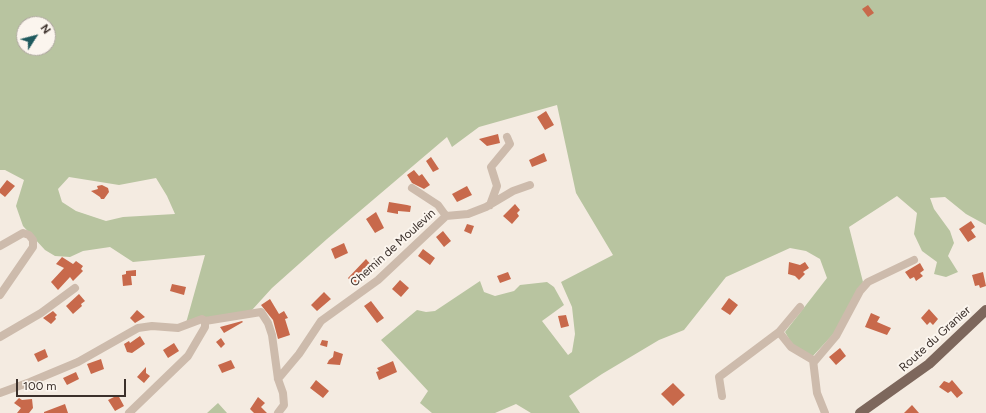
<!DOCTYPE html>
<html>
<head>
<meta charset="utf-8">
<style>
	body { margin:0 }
	#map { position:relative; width:986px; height:413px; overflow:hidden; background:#f4ebe1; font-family:Figtree,sans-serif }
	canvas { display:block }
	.north { position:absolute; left:16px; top:16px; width:40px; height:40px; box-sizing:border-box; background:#fbf5ee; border:1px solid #aea6a0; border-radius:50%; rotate:54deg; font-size:11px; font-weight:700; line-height:16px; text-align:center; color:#3b302b }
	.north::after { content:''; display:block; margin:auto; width:14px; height:18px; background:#1f5a5e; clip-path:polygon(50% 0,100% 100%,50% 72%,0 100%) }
	.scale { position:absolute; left:16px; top:379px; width:110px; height:18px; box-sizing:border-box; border:2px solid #3b302b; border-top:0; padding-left:5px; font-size:12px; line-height:14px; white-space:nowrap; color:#3b302b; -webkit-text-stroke:3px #fbf5ee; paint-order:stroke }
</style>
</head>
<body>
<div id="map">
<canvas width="986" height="413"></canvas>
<div class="north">N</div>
<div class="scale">100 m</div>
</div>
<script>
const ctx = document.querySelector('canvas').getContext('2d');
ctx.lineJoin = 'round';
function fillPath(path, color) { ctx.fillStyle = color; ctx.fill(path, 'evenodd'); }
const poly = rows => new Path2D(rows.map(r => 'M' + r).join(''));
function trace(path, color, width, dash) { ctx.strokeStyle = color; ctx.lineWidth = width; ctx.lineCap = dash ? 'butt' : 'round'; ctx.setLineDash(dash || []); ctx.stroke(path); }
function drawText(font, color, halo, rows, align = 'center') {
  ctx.font = font + ' Figtree,sans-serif'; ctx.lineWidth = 4; ctx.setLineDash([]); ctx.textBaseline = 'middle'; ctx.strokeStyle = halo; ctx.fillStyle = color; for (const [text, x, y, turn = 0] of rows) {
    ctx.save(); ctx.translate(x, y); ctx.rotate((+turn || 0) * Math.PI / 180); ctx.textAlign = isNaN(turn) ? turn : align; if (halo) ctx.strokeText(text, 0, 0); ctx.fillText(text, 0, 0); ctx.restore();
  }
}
fillPath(poly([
	[0,0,986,0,986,225,966,214,945,197,930,198,934,209,950,231,954,243,948,256,958,272,946,277,934,274,937,262,922,251,914,234,917,213,897,196,849,227,863,282,838,329,812,357,792,344,785,332,827,278,820,259,806,251,790,248,726,277,684,330,659,340,602,374,569,396,580,413,531,413,516,404,495,413,432,413,420,403,428,391,381,340,417,310,426,312,435,311,480,281,484,292,495,296,514,291,520,285,547,282,554,287,564,305,542,321,568,355,572,352,575,334,572,307,561,282,613,255,576,193,557,105,479,127,452,147,447,137,327,239,272,288,252,310,186,323,205,255,133,262,110,247,83,251,70,257,55,256,45,250,23,226,16,206,24,180,5,170,0,170],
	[24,24,48,24,48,48,24,48],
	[69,177,119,185,156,178,167,196,175,214,123,217,106,221,76,211,62,202,58,189],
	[218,403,227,413,207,413]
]), '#b8c4a0');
fillPath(poly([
	[868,5,874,13,868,17,862,9],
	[546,111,554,125,545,130,537,117],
	[498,134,500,143,487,146,479,139],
	[544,153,547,161,532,167,529,160],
	[431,157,439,169,433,172,426,161],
	[414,170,419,176,422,174,430,185,424,189,412,183,407,175],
	[7,180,15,186,5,197,0,193,0,189],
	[102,185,108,188,109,192,104,199,101,199,100,197,91,191,98,189,97,186],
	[467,186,472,195,457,202,452,194],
	[389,202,407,205,411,206,410,212,398,211,398,214,387,212],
	[515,204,520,210,517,213,519,216,512,224,503,216],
	[376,212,384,228,375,233,366,219],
	[971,221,975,227,971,230,976,237,968,242,959,229],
	[467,224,474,226,471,234,464,231],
	[443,231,451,241,444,247,436,237],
	[344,243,348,253,335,259,331,249],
	[423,249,435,258,430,265,418,256],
	[62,257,73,264,76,261,83,266,81,269,83,271,73,281,70,277,58,290,51,282,64,268,56,264],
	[366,259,372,266,366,271,368,273,354,285,348,278],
	[789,262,800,265,805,262,809,268,803,272,805,274,799,280,795,276,788,274],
	[920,263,924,270,920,273,923,276,916,281,914,277,910,279,905,272],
	[136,270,136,276,131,276,132,285,123,286,122,275,126,274,126,271],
	[508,272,511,279,500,283,497,276],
	[983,272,986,286,980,288,979,285,975,286,972,275],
	[400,280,409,288,401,297,392,289],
	[172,284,186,287,184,295,170,291],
	[324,292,331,299,317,311,311,305],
	[79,294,85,301,81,304,82,306,73,314,66,306],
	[729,298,738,305,730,315,721,309],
	[270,299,279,314,284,311,288,318,285,319,290,335,278,339,273,320,261,305],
	[371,301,384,318,377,323,364,306],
	[929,309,938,319,933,325,930,322,927,325,921,318],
	[137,310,145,317,135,323,130,318],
	[53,311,57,315,55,317,56,319,51,324,43,318],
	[871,313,880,317,877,322,891,328,887,335,865,327],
	[566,315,569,326,561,328,558,316],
	[242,321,243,322,224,333,220,327],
	[140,336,145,344,132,353,127,352,124,344,129,341,130,343],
	[221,338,225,344,221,348,216,342],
	[322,340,328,341,327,347,320,345],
	[174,343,179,351,168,358,163,350],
	[840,348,846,356,836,365,829,357],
	[45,349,48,357,38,362,34,354],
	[334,351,343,354,340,365,327,364,329,360,333,357],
	[101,359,104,369,91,374,87,364],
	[231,360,235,368,222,373,218,365],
	[393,361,397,372,379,380,376,372,379,371,377,368],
	[146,367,146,373,150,376,144,383,137,377],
	[76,372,79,379,67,385,63,378],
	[316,380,329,391,323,398,310,388],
	[952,380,963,393,957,398,951,391,948,393,939,387,944,381,949,383],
	[673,383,685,395,673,406,661,394],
	[118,395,124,406,115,411,108,400],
	[258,397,265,403,261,407,267,413,254,413,250,409],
	[19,398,22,400,32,399,33,408,29,413,17,413,21,408,14,403],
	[65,404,68,413,44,413,44,412],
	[912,405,919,413,904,413]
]), '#c8694b');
trace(poly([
	[412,188,438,205,446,216],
	[490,205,497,186,491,167,510,144,507,137],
	[0,246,23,233,29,235,33,240,33,247,0,295],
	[779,332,791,347,813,360,817,393,825,413],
	[0,337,41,313,75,288],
	[814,362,836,336,860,291,868,282,914,260],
	[278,379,299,354,321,321,378,280,446,216,468,214,486,207,513,191,530,185],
	[0,393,30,382,78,362,138,328,152,326,178,328,202,319,205,321,261,312,268,323,272,335,278,379,283,393,284,405,278,413],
	[722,396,719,377,779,332,800,307],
	[129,413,188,356,205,327,205,321]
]), '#cdbbac', 8);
trace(poly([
	[860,413,929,364,986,310]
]), '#7d675c', 10);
drawText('12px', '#3b302b', '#fbf5ee', [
	["Chemin de Moulevin",393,248,-42],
	["Route du Granier",935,339,-42]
]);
</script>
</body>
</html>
